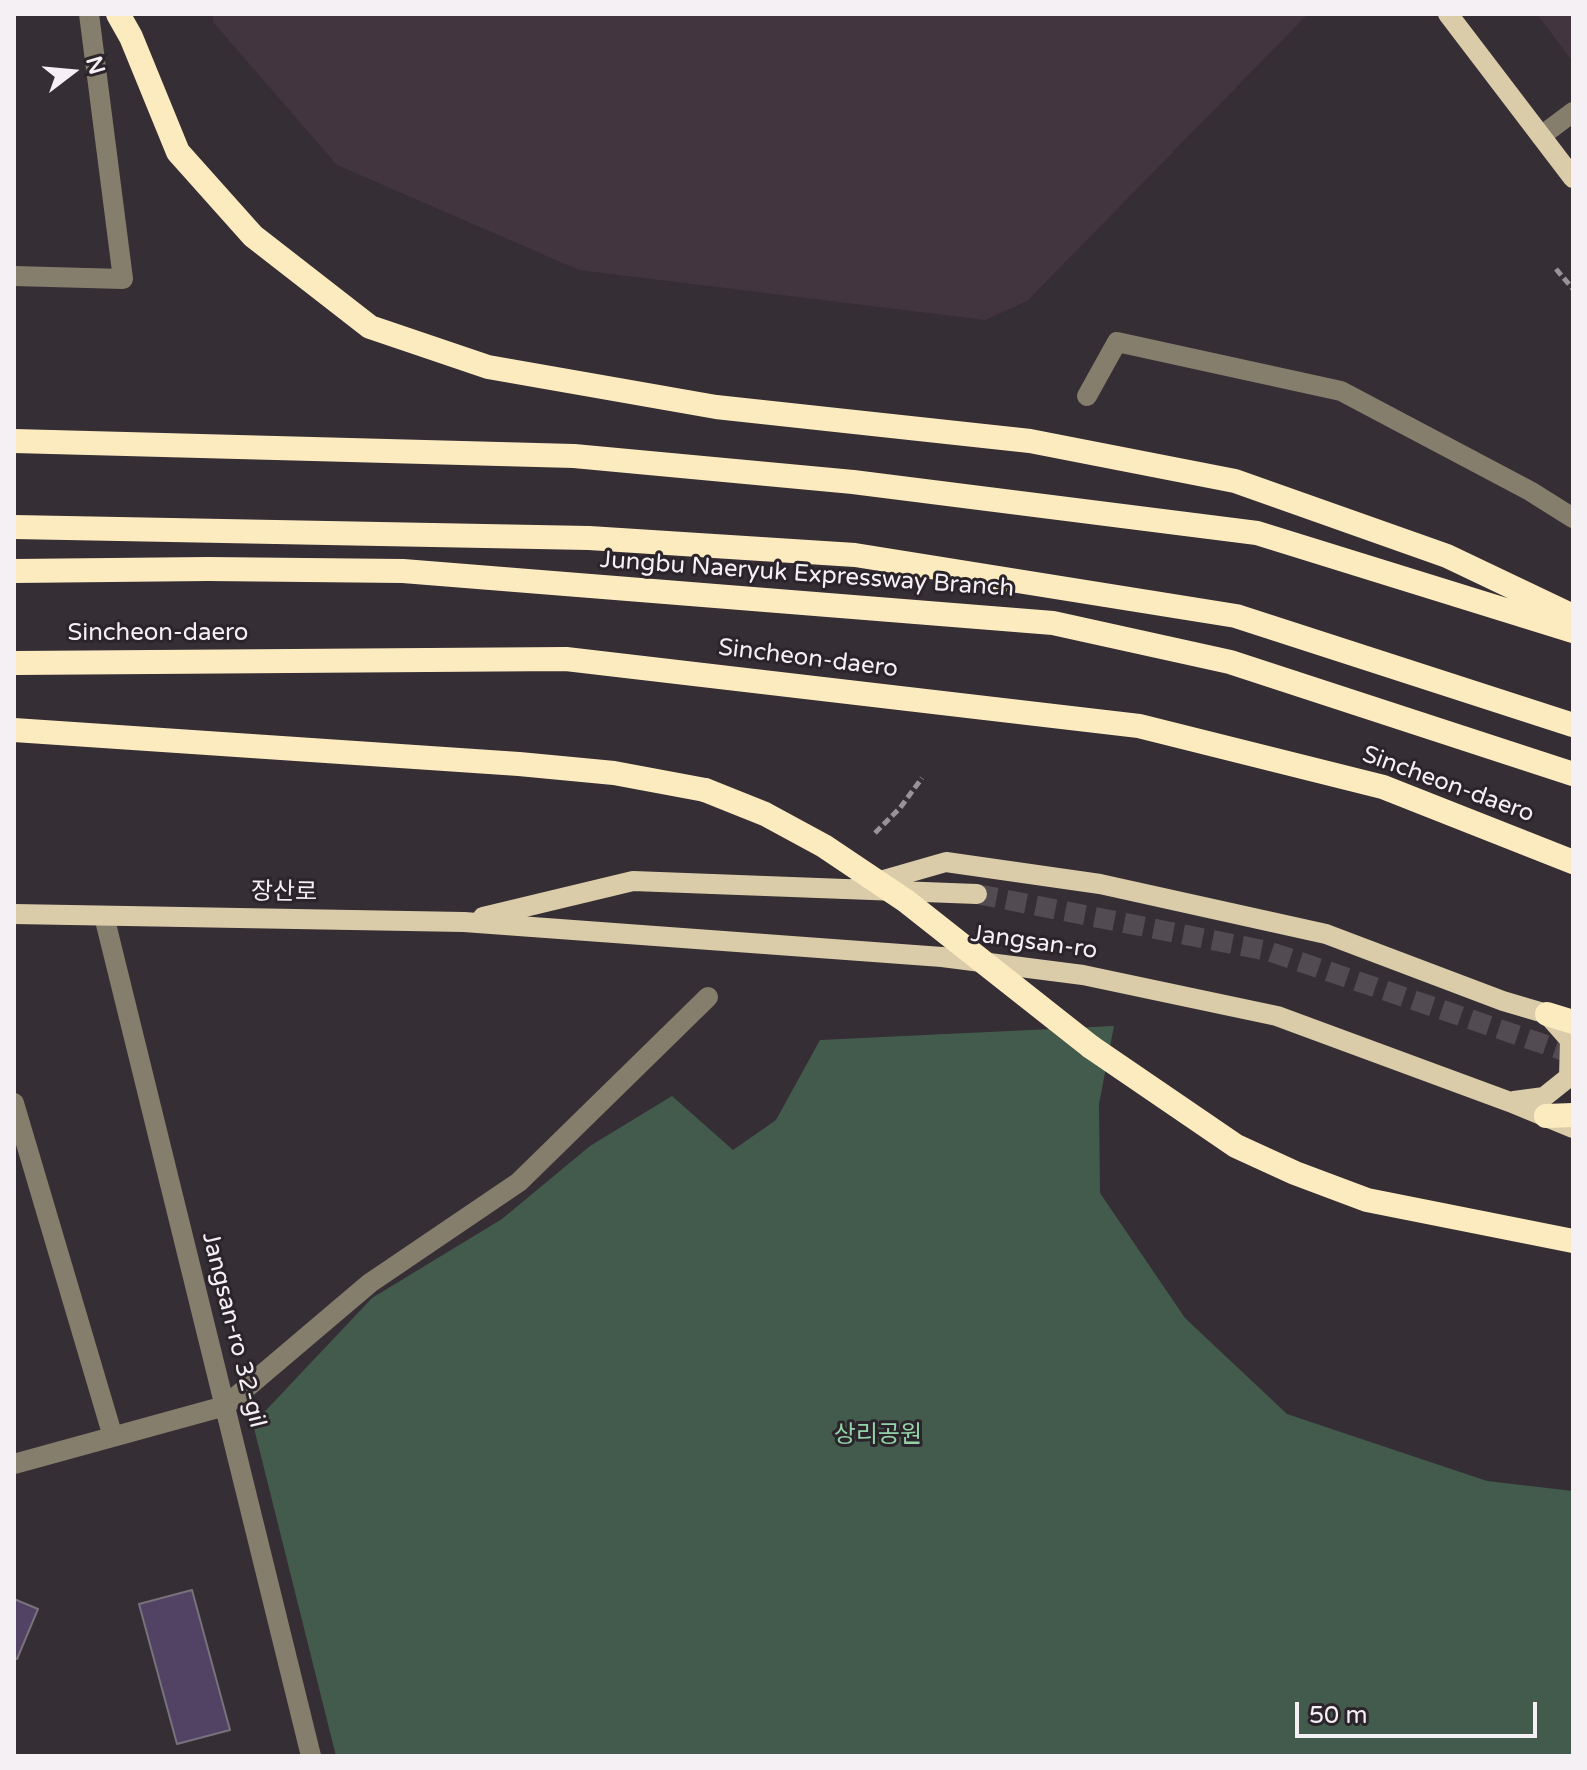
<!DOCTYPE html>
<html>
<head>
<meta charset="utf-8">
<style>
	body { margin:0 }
	#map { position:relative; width:1587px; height:1770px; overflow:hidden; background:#352e34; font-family:"Varela Round",sans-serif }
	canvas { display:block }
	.frame { position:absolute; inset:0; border:16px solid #f5f0f4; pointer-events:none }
	.north { position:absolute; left:32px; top:32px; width:80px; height:80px; -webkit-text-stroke:6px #2b242a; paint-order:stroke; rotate:74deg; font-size:22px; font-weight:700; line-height:32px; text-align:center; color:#f5f0f4 }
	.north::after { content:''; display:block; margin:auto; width:28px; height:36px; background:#f5f0f4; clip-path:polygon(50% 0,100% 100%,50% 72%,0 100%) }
	.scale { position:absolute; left:1295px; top:1702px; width:242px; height:36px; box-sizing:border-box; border:4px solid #f5f0f4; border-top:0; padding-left:10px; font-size:24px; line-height:28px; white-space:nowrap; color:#f5f0f4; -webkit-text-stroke:6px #2b242a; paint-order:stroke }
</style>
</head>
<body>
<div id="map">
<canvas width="1587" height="1770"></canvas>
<div class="frame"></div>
<div class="north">N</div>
<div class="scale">50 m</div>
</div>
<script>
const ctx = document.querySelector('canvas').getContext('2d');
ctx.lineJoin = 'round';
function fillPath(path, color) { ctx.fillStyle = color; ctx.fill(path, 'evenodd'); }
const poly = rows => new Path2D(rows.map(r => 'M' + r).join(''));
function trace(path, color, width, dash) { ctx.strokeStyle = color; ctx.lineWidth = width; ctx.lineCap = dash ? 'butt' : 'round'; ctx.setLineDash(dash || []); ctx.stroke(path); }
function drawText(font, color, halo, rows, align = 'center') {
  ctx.font = font + ' "Varela Round","Noto Sans KR",sans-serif'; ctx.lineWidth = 6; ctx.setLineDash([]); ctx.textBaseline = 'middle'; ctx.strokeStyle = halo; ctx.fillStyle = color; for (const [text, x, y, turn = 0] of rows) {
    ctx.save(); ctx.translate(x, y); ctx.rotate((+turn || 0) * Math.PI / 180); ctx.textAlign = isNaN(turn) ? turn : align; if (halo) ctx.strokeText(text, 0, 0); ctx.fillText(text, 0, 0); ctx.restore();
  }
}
fillPath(poly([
	[213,14,1308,14,1027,301,985,320,579,270,337,165,213,22],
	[1537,14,1573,14,1573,62]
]), '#423540');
fillPath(poly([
	[1114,1026,1099,1104,1100,1193,1185,1318,1287,1414,1487,1481,1573,1491,1573,1756,336,1756,253,1424,372,1298,502,1219,590,1146,672,1096,733,1150,776,1120,820,1040]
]), '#435b4c');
const building = poly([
	[192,1590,230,1730,177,1744,139,1604,192,1590],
	[14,1599,38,1609,17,1659,14,1658,14,1599]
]);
fillPath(building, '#524264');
trace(building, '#77737c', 2);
trace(poly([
	[977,894,1268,951,1573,1054]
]), '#524b51', 20, [20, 10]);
trace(poly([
	[1556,269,1573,289],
	[875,833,900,808,922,778]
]), '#999398', 5, [8, 4]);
trace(poly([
	[1541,136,1573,112],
	[14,276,123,279,89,14],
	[1087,396,1117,342,1341,391,1530,491,1573,518],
	[104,916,311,1756],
	[14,1103,113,1437],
	[14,1464,225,1406,370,1283,519,1182,708,997]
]), '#857e6d', 20);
trace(poly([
	[1448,14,1573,178],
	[852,889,946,862,1100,884,1326,934,1503,1001,1547,1014,1570,1040,1569,1077,1544,1097,1514,1101],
	[14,914,464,922,942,957,1083,975,1277,1016,1510,1102,1573,1128],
	[483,917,633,881,977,894]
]), '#dbcca9', 20);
trace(poly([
	[118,14,131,37,178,152,253,236,370,327,488,367,716,407,1030,441,1235,481,1447,556,1573,616],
	[14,441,574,456,853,482,1257,533,1573,631],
	[14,527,589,538,855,555,1236,616,1573,725],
	[14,571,208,569,403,571,1053,623,1230,662,1573,774],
	[14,663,566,659,1139,726,1383,787,1573,862],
	[14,730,519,764,614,773,705,790],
	[1547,1014,1573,1022],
	[1091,1047,1236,1146,1295,1173,1367,1200,1573,1241],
	[1546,1116,1573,1115]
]), '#fdebc0', 24);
trace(poly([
	[705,790,765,814,824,846,906,901,1091,1047]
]), '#fdebc0', 24);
drawText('24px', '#f5f0f4', '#2b242a', [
	["Jungbu Naeryuk Expressway Branch",807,575,4],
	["Sincheon-daero",158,634],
	["Sincheon-daero",808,659,7],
	["Sincheon-daero",1448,785,20],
	["장산로",284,893,1],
	["Jangsan-ro",1034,943,8],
	["Jangsan-ro 32-gil",233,1330,76]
]);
drawText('24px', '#92d3a9', '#2b242a', [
	["상리공원",878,1436]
]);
</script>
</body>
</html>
